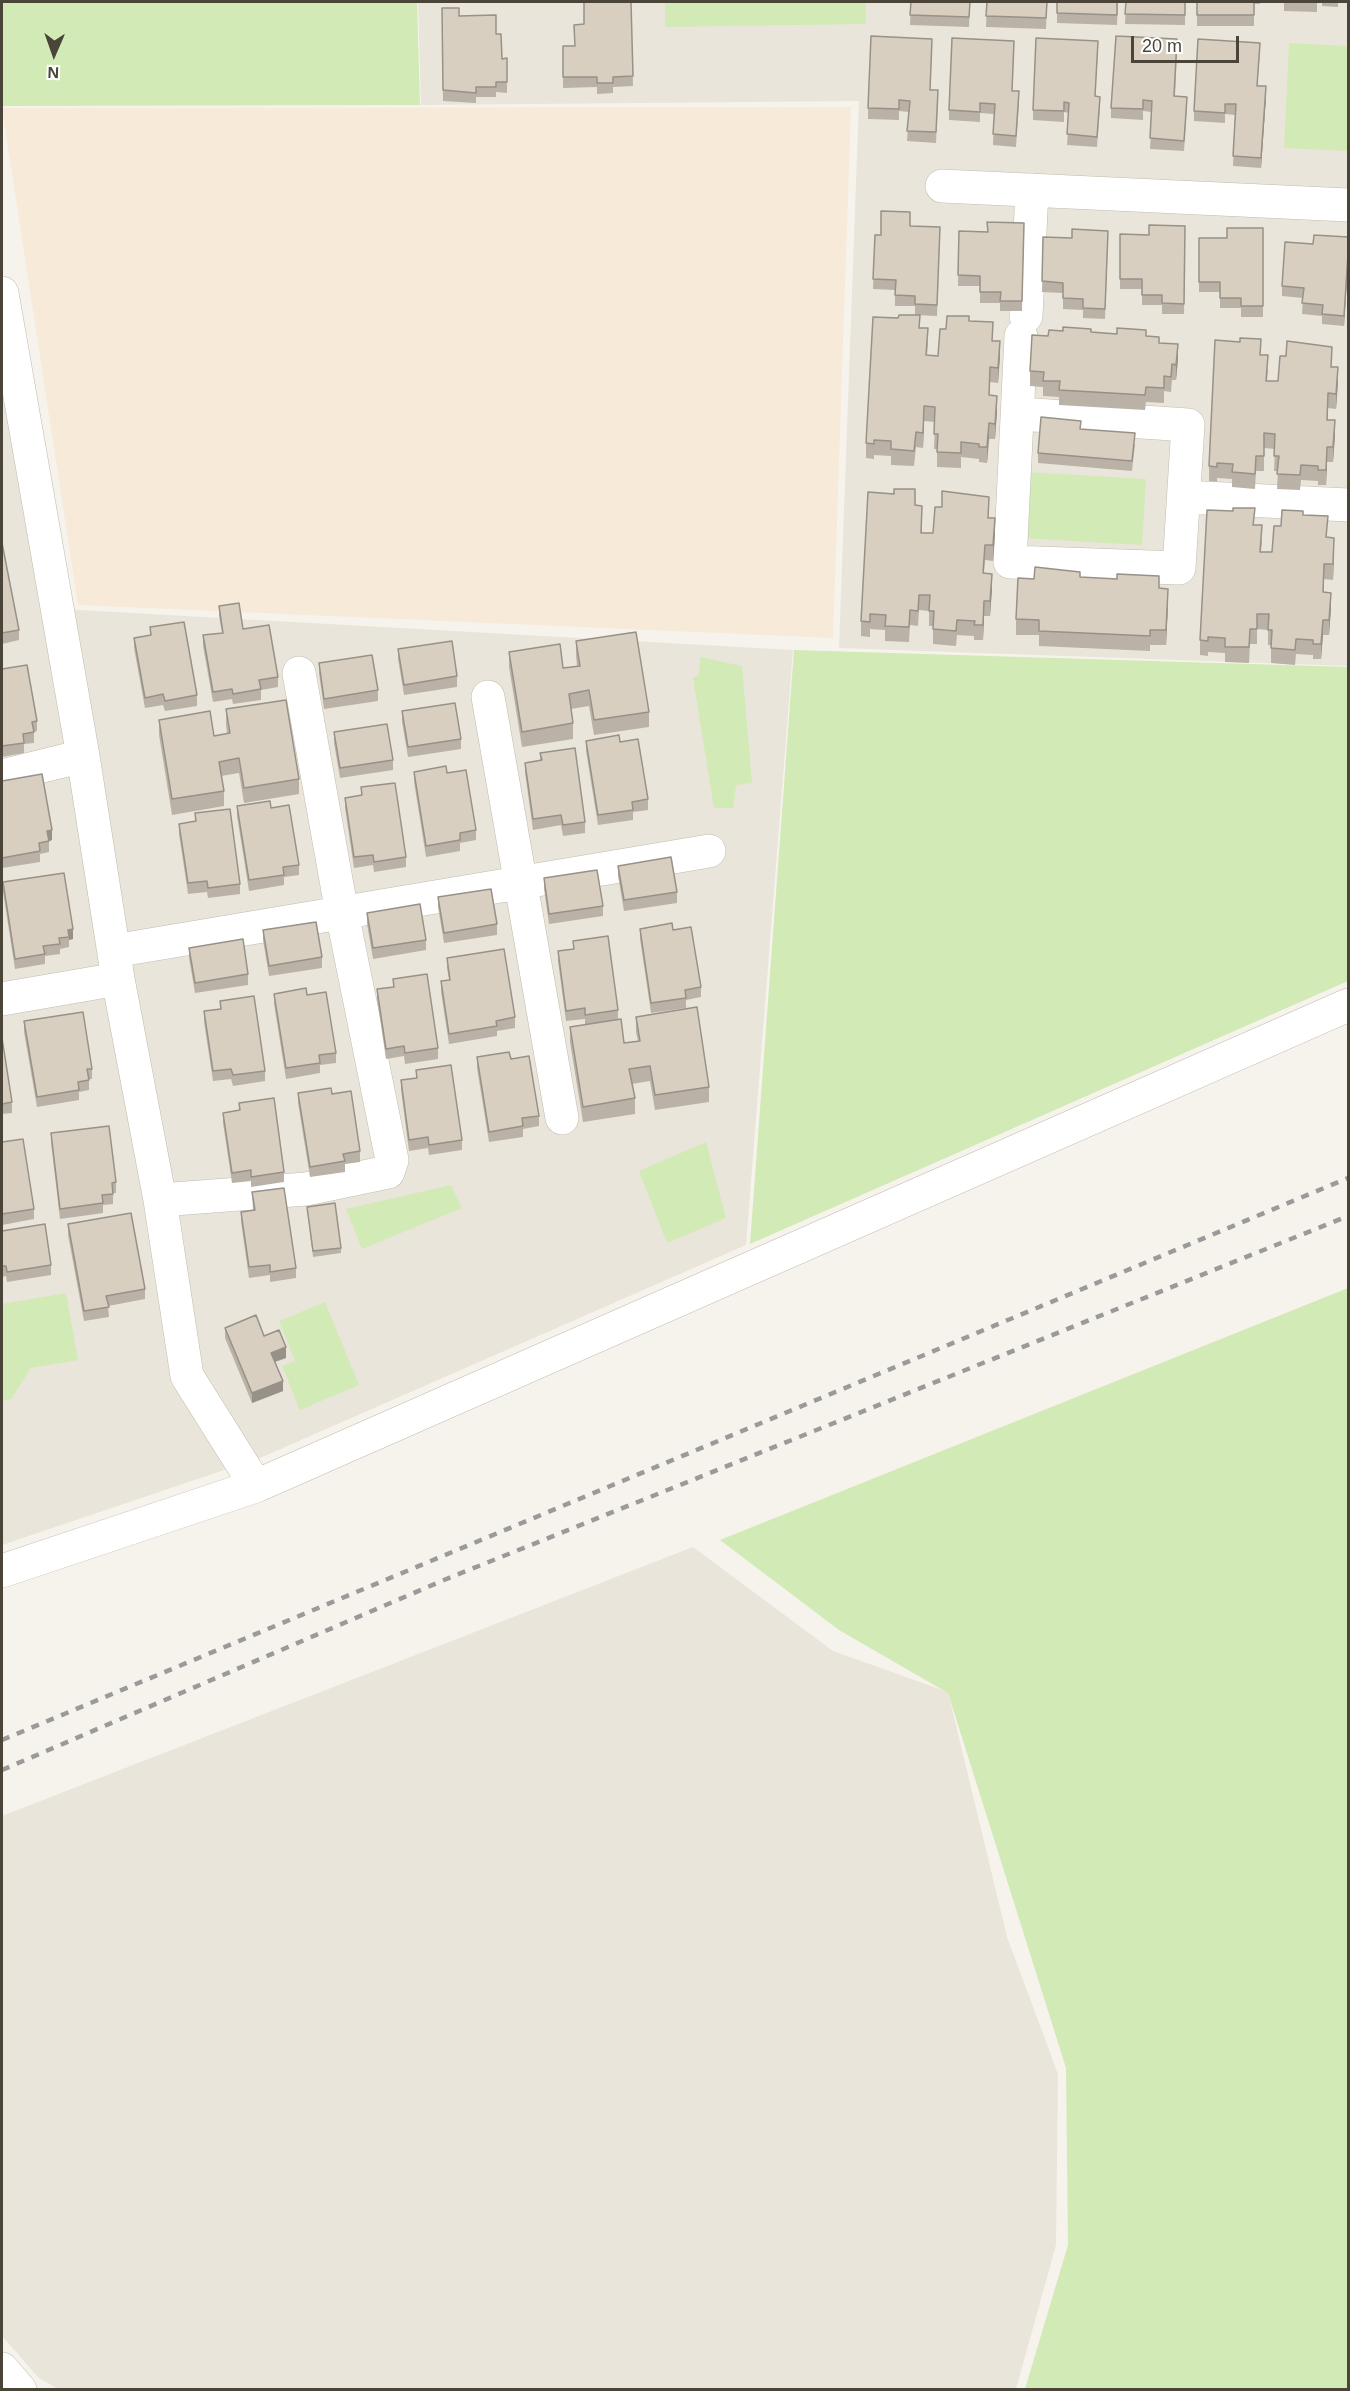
<!DOCTYPE html>
<html>
<head>
<meta charset="utf-8">
<style>
	body { margin:0 }
	#map { position:relative; width:1350px; height:2391px; overflow:hidden; background:#f6f3ec; font-family:Helvetica,sans-serif }
	canvas { display:block }
	.frame { position:absolute; inset:0; border:3px solid #4b4439; pointer-events:none }
	.north { position:absolute; left:24px; top:24px; width:60px; height:60px; -webkit-text-stroke:4px #fff; paint-order:stroke; rotate:182deg; font-size:16px; font-weight:700; line-height:24px; text-align:center; color:#4b4439 }
	.north::after { content:''; display:block; margin:auto; width:21px; height:27px; background:#4b4439; clip-path:polygon(50% 0,100% 100%,50% 72%,0 100%) }
	.scale { position:absolute; left:1131px; top:36px; width:108px; height:27px; box-sizing:border-box; border:3px solid #4b4439; border-top:0; padding-left:8px; font-size:18px; line-height:21px; white-space:nowrap; color:#4b4439; -webkit-text-stroke:4px #fff; paint-order:stroke }
</style>
</head>
<body>
<div id="map">
<canvas width="1350" height="2391"></canvas>
<div class="frame"></div>
<div class="north">N</div>
<div class="scale">20 m</div>
</div>
<script>
const ctx = document.querySelector('canvas').getContext('2d');
ctx.lineJoin = 'round';
function fillPath(path, color) { ctx.fillStyle = color; ctx.fill(path, 'evenodd'); }
const poly = rows => new Path2D(rows.map(r => 'M' + r).join(''));
function trace(path, color, width, dash) { ctx.strokeStyle = color; ctx.lineWidth = width; ctx.lineCap = dash ? 'butt' : 'round'; ctx.setLineDash(dash || []); ctx.stroke(path); }
fillPath(poly([
	[418,2,1348,2,1348,666,839,648,859,101,421,105],
	[2,356,43,608,793,650,746,1245,260,1458,2,1545],
	[693,1547,833,1651,948,1692,1007,1937,1058,2074,1056,2245,1016,2389,58,2389,39,2378,2,2336,2,1816]
]), '#eae5da');
fillPath(poly([
	[851,107,833,638,78,605,2,108]
]), '#f7ead8');
fillPath(poly([
	[2,2,417,2,420,105,2,106],
	[665,2,866,2,866,24,665,27],
	[1289,43,1348,46,1348,151,1284,148],
	[1026,472,1146,479,1142,545,1021,538],
	[794,650,1348,667,1348,981,750,1244],
	[700,657,742,666,752,783,736,785,733,808,714,808,693,678,699,675],
	[706,1142,726,1218,667,1243,639,1171],
	[451,1185,462,1208,362,1249,346,1209],
	[1348,1288,1348,2389,1025,2389,1068,2245,1066,2068,948,1693,839,1630,720,1540],
	[66,1293,78,1360,31,1368,11,1399,2,1401,2,1304],
	[325,1302,359,1385,300,1410,282,1366,295,1361,279,1321]
]), '#d2eab5');
const minor = poly([
	[942,186,1348,205],
	[2,293,83,756,118,979,160,1200,187,1376,256,1486,1348,1005],
	[1026,316,1032,190],
	[1019,414,1188,425,1179,568,1010,562,1021,336],
	[1184,497,1348,505],
	[488,697,562,1118],
	[2,776,83,756],
	[114,951,709,851],
	[2,999,118,979],
	[160,1200,306,1189,388,1172,392,1160,342,913,299,673],
	[2,1571,256,1486]
]);
const tertiary = poly([
	[2,2369,20,2390]
]);
trace(minor, '#c2bbae', 34);
trace(tertiary, '#c2bbae', 34);
trace(minor, '#fff', 33);
trace(tertiary, '#fff', 33);
trace(poly([
	[2,1740,1348,1178],
	[2,1770,444,1580,1348,1216]
]), '#9a9a9a', 4.5, [8, 8]);
fillPath(poly([
	[631,2,633,86,613,87,613,93,597,94,597,87,563,88,563,46,575,46,584,24],
	[911,2,970,2,969,27,910,25],
	[987,2,1047,2,1046,29,986,27],
	[1057,2,1118,2,1117,25,1057,23],
	[1126,2,1185,2,1185,25,1125,24],
	[1197,2,1260,2,1260,4,1254,4,1254,26,1197,26],
	[1284,2,1317,2,1317,12,1284,11],
	[1322,2,1338,2,1338,7,1322,6],
	[442,8,496,34,502,59,507,58,507,93,496,92,496,97,476,97,476,103,443,101],
	[932,49,930,90,938,101,936,143,907,141,909,112,899,111,899,120,868,119,868,108],
	[1177,50,1175,96,1187,108,1184,151,1150,149,1152,112,1143,111,1143,120,1111,118,1111,108],
	[1098,51,1095,96,1100,107,1097,147,1067,145,1069,113,1064,112,1064,122,1033,120,1033,110],
	[1014,52,1012,91,1019,102,1016,147,993,145,994,114,980,113,980,122,949,120,949,110],
	[1260,53,1257,86,1266,96,1261,168,1233,166,1235,115,1225,114,1225,123,1194,121,1194,111],
	[1024,223,1022,311,1000,311,1000,303,980,303,980,286,958,286,959,231,987,232],
	[910,226,940,227,937,316,915,315,915,306,895,306,895,290,873,289,875,235,881,235],
	[1185,226,1184,314,1162,314,1162,305,1142,305,1142,289,1120,289,1120,234,1149,235],
	[1263,228,1263,317,1241,317,1241,308,1220,308,1220,292,1199,292,1199,238,1227,238],
	[1043,237,1108,241,1105,319,1083,318,1083,310,1063,309,1063,293,1042,292],
	[1348,237,1344,326,1322,324,1322,316,1302,314,1303,298,1282,296,1282,286,1313,244],
	[969,321,993,341,1000,356,998,383,990,382,989,395,997,411,995,439,989,439,987,463,979,462,979,459,961,457,961,468,937,467,937,449,934,449,935,422,924,421,923,448,916,447,914,466,891,465,891,456,874,455,874,459,866,458,866,443,920,328,928,343,927,355,938,356,946,329],
	[1091,332,1146,336,1159,343,1178,359,1176,380,1172,380,1171,392,1164,391,1164,403,1146,402,1145,410,1059,405,1059,397,1043,396,1043,387,1030,386,1030,371,1048,336],
	[1261,355,1268,370,1267,381,1278,381,1332,367,1338,382,1336,409,1328,408,1328,420,1335,435,1333,462,1327,462,1326,485,1318,485,1318,481,1301,480,1300,490,1277,489,1278,471,1274,471,1275,449,1264,448,1264,471,1256,471,1255,489,1232,487,1232,479,1217,478,1217,482,1209,481,1209,466],
	[1081,429,1135,444,1132,471,1038,463,1038,453],
	[915,506,922,522,922,533,933,533,988,518,995,534,993,561,985,560,984,573,992,589,990,616,984,616,983,640,974,640,974,636,957,635,956,646,933,644,933,626,929,626,929,611,919,610,918,626,910,625,909,642,885,641,885,630,870,629,870,637,861,636,861,621],
	[1303,515,1327,537,1334,553,1333,580,1324,579,1324,592,1331,608,1329,635,1323,635,1321,659,1313,659,1313,655,1296,654,1295,665,1271,663,1271,645,1268,645,1268,630,1257,629,1257,644,1250,644,1249,663,1225,662,1225,653,1208,652,1208,656,1200,655,1200,640,1254,525,1262,541,1261,552,1272,552,1281,526],
	[2,543,19,630,19,640,2,644],
	[1080,577,1159,588,1168,604,1166,645,1150,645,1150,651,1039,646,1039,635,1016,635,1016,619,1034,579],
	[219,606,243,629,278,677,278,687,261,690,261,700,233,704,232,699,213,702,203,646,203,635,222,633,219,616],
	[150,627,197,695,197,706,165,711,163,705,145,708,134,648,134,638,150,635],
	[576,641,649,712,649,727,594,735,589,706,571,709,573,723,573,739,522,747,509,667,509,652,563,668,577,666,576,656],
	[398,649,457,676,457,687,404,695,398,659],
	[319,663,378,690,378,701,324,709,319,673],
	[2,669,37,721,37,731,34,732,34,743,24,744,24,753,2,757],
	[226,709,299,779,299,794,244,803,239,773,221,776,224,791,224,806,172,815,159,735,159,720,214,736,227,734,226,724],
	[402,711,461,739,461,749,408,757,402,722],
	[334,732,393,760,393,770,340,778,334,743],
	[586,741,620,742,648,799,648,810,633,812,633,820,598,825,586,751],
	[540,753,585,822,585,833,563,836,561,825,533,830,525,773,525,763,540,760],
	[414,772,447,773,476,830,476,840,460,843,460,851,426,857,414,782],
	[2,781,52,840,49,841,49,852,40,854,40,862,2,868],
	[361,787,406,857,406,867,374,872,373,865,354,868,345,808,345,798,361,796],
	[237,806,271,808,299,865,299,875,284,877,284,885,249,891,237,816],
	[195,813,240,884,240,894,208,898,207,892,188,894,179,834,179,824,195,822],
	[618,866,677,892,677,903,624,911,618,876],
	[544,878,603,906,603,916,549,924,544,889],
	[3,882,73,939,69,940,69,947,60,949,60,954,45,956,45,964,15,969,3,892],
	[438,897,497,924,497,935,444,943,438,907],
	[367,913,426,940,426,950,373,959,367,924],
	[640,929,673,930,701,987,701,997,686,1000,686,1008,651,1013,640,939],
	[263,930,322,957,322,968,269,976,263,940],
	[573,941,618,1010,618,1020,624,1043,638,1041,636,1032,636,1017,709,1087,709,1102,655,1110,650,1081,632,1084,635,1098,635,1114,583,1122,570,1042,570,1027,585,1025,585,1019,566,1021,558,961,558,951,573,949],
	[189,948,248,974,248,985,195,993,189,958],
	[447,958,515,1017,515,1028,497,1031,497,1036,449,1044,441,992,441,981,449,980,447,968],
	[393,979,438,1048,438,1059,405,1064,404,1056,386,1059,377,999,377,989,393,987],
	[274,994,307,995,336,1053,336,1063,320,1065,320,1073,286,1079,274,1004],
	[220,1001,265,1071,265,1081,233,1086,231,1079,213,1081,204,1022,204,1011,220,1009],
	[24,1021,92,1069,92,1079,89,1079,89,1090,79,1092,79,1100,37,1107,24,1032],
	[2,1038,12,1102,12,1113,2,1114],
	[477,1057,511,1059,539,1116,539,1126,523,1129,523,1137,489,1142,477,1068],
	[416,1070,462,1140,462,1150,429,1155,428,1148,409,1151,401,1090,401,1080,416,1078],
	[298,1093,332,1094,360,1151,360,1162,345,1164,345,1172,310,1177,298,1103],
	[239,1103,284,1172,284,1182,251,1187,251,1181,232,1183,223,1123,223,1113,239,1111],
	[51,1133,116,1182,116,1193,113,1193,113,1204,103,1205,103,1213,60,1219,51,1143],
	[2,1142,34,1209,34,1219,2,1225],
	[252,1192,296,1268,296,1278,270,1282,270,1275,249,1278,241,1222,241,1212,253,1210],
	[307,1207,341,1248,341,1253,313,1257],
	[68,1224,145,1289,145,1299,108,1306,109,1317,84,1321,68,1235],
	[2,1231,51,1265,51,1275,7,1282,6,1276,2,1277],
	[225,1328,264,1336,286,1358,275,1362,283,1391,252,1403,225,1338]
]), '#bab2a6');
fillPath(poly([
	[1266,86,1266,96,1261,168,1261,158],
	[1348,254,1348,265,1344,326,1344,316],
	[1000,341,1000,356,998,383,998,368],
	[1178,344,1178,359,1176,380,1176,365],
	[1338,367,1338,382,1336,409,1336,394],
	[997,396,997,411,995,439,995,424],
	[924,406,924,421,923,448,923,433],
	[1335,420,1335,435,1333,462,1333,447],
	[989,423,989,439,987,463,987,447],
	[1327,447,1327,462,1326,485,1326,470],
	[995,518,995,534,993,561,993,545],
	[1334,538,1334,553,1333,580,1333,564],
	[992,574,992,589,990,616,990,601],
	[1168,589,1168,604,1166,645,1166,630],
	[1331,593,1331,608,1329,635,1329,620],
	[984,601,984,616,983,640,983,625],
	[1323,620,1323,635,1321,659,1321,644],
	[52,830,52,840,47,842,47,831],
	[73,929,73,939,69,940,68,930],
	[286,1347,286,1358,271,1363,271,1353],
	[283,1381,283,1391,252,1403,252,1393]
]), '#979187');
const building = poly([
	[584,2,631,2,633,76,613,77,613,83,597,83,597,77,563,77,563,46,575,46,574,25,584,24,584,2],
	[911,2,970,2,969,17,910,15,911,2],
	[987,2,1047,2,1046,18,986,16,987,2],
	[1057,2,1117,2,1117,15,1057,13,1057,2],
	[1126,2,1185,2,1185,15,1125,14,1126,2],
	[1197,2,1254,2,1254,15,1197,15,1197,2],
	[442,8,459,8,459,16,496,15,496,34,501,34,502,59,507,58,507,82,496,82,496,87,476,87,476,93,443,90,442,8],
	[871,36,932,39,930,90,938,90,936,132,907,131,910,101,899,100,899,109,868,108,871,36],
	[1116,36,1177,39,1174,96,1187,97,1184,141,1150,138,1152,101,1143,100,1143,109,1111,108,1116,36],
	[952,38,1014,41,1012,91,1019,91,1016,136,993,134,995,104,980,103,980,112,949,110,952,38],
	[1036,38,1098,41,1095,96,1100,97,1097,137,1067,134,1069,103,1064,102,1064,111,1033,110,1036,38],
	[1198,39,1260,43,1257,86,1266,86,1261,158,1233,156,1236,104,1225,104,1225,113,1194,111,1198,39],
	[881,211,910,212,910,226,940,227,937,305,915,304,915,296,895,295,896,280,873,279,875,235,881,235,881,211],
	[987,222,1024,223,1022,301,1000,301,1001,292,980,292,980,276,958,275,959,231,988,232,987,222],
	[1149,225,1185,226,1184,304,1162,303,1162,295,1142,295,1142,279,1120,279,1120,234,1149,235,1149,225],
	[1227,228,1263,228,1263,306,1241,306,1241,298,1220,298,1220,282,1199,282,1199,238,1227,238,1227,228],
	[1072,229,1108,231,1105,309,1083,308,1083,299,1063,298,1063,283,1042,281,1043,237,1072,238,1072,229],
	[1314,235,1348,237,1348,254,1344,316,1322,314,1323,305,1302,303,1304,288,1282,286,1285,242,1313,244,1314,235],
	[899,315,920,315,919,328,928,328,926,355,938,356,940,329,946,329,947,316,969,316,969,321,993,322,992,341,1000,341,998,368,990,367,989,395,997,396,995,424,989,423,987,447,979,447,979,444,961,442,961,453,937,452,938,434,934,434,935,407,924,406,923,433,916,432,914,451,891,449,891,441,874,440,874,444,866,443,873,317,898,318,899,315],
	[1063,327,1091,329,1091,332,1117,334,1117,328,1146,330,1146,336,1159,337,1159,343,1178,344,1176,365,1172,364,1171,377,1164,376,1164,388,1146,387,1145,395,1059,390,1060,381,1043,381,1044,372,1030,371,1032,335,1048,336,1049,330,1063,331,1063,327],
	[1240,338,1261,339,1260,355,1268,355,1266,381,1278,381,1280,356,1286,356,1287,341,1332,347,1331,367,1338,367,1336,394,1328,393,1327,420,1335,420,1333,447,1327,447,1326,470,1318,470,1318,466,1301,465,1300,475,1277,474,1279,456,1274,456,1275,434,1264,433,1264,456,1256,456,1255,474,1232,472,1233,464,1217,463,1217,467,1209,466,1215,340,1240,342,1240,338],
	[1041,417,1081,421,1080,429,1135,433,1132,461,1038,453,1041,417],
	[894,489,915,489,915,505,922,506,921,533,933,533,935,507,942,507,942,491,989,497,988,518,995,518,993,545,985,545,983,573,992,574,990,601,984,601,983,625,974,625,975,621,957,620,956,631,933,629,934,611,929,611,930,595,919,595,918,611,910,610,909,627,885,626,886,615,870,614,870,622,861,621,868,492,894,494,894,489],
	[1233,508,1255,508,1253,525,1262,525,1260,552,1272,552,1274,526,1281,526,1282,510,1303,511,1303,515,1328,516,1326,537,1334,538,1333,564,1324,564,1323,592,1331,593,1329,620,1323,620,1321,644,1313,644,1313,640,1296,639,1295,650,1271,648,1272,630,1268,630,1269,614,1257,614,1257,629,1250,629,1249,647,1225,647,1225,638,1208,637,1208,641,1200,640,1207,510,1233,511,1233,508],
	[2,543,19,630,2,633,2,543],
	[1035,567,1080,572,1080,577,1117,579,1117,574,1159,576,1159,588,1168,589,1166,630,1150,630,1150,636,1039,631,1039,620,1016,619,1018,578,1034,579,1035,567],
	[239,603,243,629,269,625,278,677,259,680,261,689,233,694,232,689,213,692,203,635,223,633,219,606,239,603],
	[184,622,197,695,165,701,163,694,145,698,134,638,151,635,150,627,184,622],
	[636,632,649,712,594,720,589,690,569,694,573,723,522,732,509,652,560,644,563,668,580,666,576,641,636,632],
	[452,641,457,676,404,685,398,649,452,641],
	[372,655,378,690,324,699,319,663,372,655],
	[27,665,37,721,32,722,34,732,23,734,24,743,2,746,2,669,27,665],
	[286,700,299,779,244,788,239,758,219,762,224,791,172,799,159,720,210,711,214,736,230,733,226,709,286,700],
	[455,703,461,739,408,747,402,711,455,703],
	[387,724,393,760,340,768,334,732,387,724],
	[619,735,620,742,638,739,648,799,632,802,633,810,598,815,586,741,619,735],
	[575,748,585,822,563,825,561,815,533,819,525,763,542,760,540,753,575,748],
	[446,766,447,773,466,770,476,830,460,833,460,840,426,846,414,772,446,766],
	[42,774,52,830,47,831,49,841,39,843,40,851,2,858,2,781,42,774],
	[395,783,406,857,374,862,373,855,354,857,345,798,362,795,361,787,395,783],
	[270,801,271,808,289,805,299,865,283,867,284,875,249,880,237,806,270,801],
	[230,809,240,884,208,888,207,881,188,883,179,824,196,821,195,813,230,809],
	[671,857,677,892,624,900,618,866,671,857],
	[597,870,603,906,549,914,544,878,597,870],
	[64,873,73,929,68,930,69,937,59,938,60,944,43,946,45,954,15,959,3,882,64,873],
	[491,889,497,924,444,933,438,897,491,889],
	[420,904,426,940,373,948,367,913,420,904],
	[316,922,322,957,269,966,263,930,316,922],
	[672,923,673,930,691,927,701,987,685,990,686,998,651,1003,640,929,672,923],
	[608,936,618,1010,585,1015,585,1008,566,1011,558,951,574,949,573,941,608,936],
	[243,939,248,974,195,983,189,948,243,939],
	[504,949,515,1017,496,1021,497,1026,449,1034,441,981,450,980,447,958,504,949],
	[427,974,438,1048,405,1053,404,1046,386,1049,377,989,394,987,393,979,427,974],
	[306,988,307,995,326,992,336,1053,319,1055,320,1063,286,1068,274,994,306,988],
	[254,996,265,1071,233,1075,231,1069,213,1071,204,1011,221,1009,220,1001,254,996],
	[697,1007,709,1087,655,1095,650,1066,629,1069,635,1098,583,1107,570,1027,621,1019,624,1043,640,1041,636,1017,697,1007],
	[83,1012,92,1069,87,1069,89,1080,78,1082,79,1090,37,1097,24,1021,83,1012],
	[2,1038,12,1102,2,1104,2,1038],
	[509,1052,511,1059,529,1056,539,1116,522,1118,523,1126,489,1132,477,1057,509,1052],
	[451,1065,462,1140,429,1145,428,1137,409,1140,401,1080,417,1078,416,1070,451,1065],
	[331,1088,332,1094,351,1091,360,1151,343,1154,345,1161,310,1167,298,1093,331,1088],
	[274,1098,284,1172,251,1177,251,1170,232,1173,223,1113,240,1110,239,1103,274,1098],
	[109,1126,116,1182,112,1183,113,1194,102,1195,103,1203,60,1209,51,1133,109,1126],
	[23,1139,34,1209,2,1214,2,1142,23,1139],
	[284,1188,296,1268,270,1272,270,1265,249,1267,241,1212,255,1210,252,1192,284,1188],
	[335,1203,341,1248,313,1251,307,1207,335,1203],
	[131,1213,145,1289,106,1296,109,1307,84,1311,68,1224,131,1213],
	[45,1224,51,1265,7,1272,6,1266,2,1266,2,1231,45,1224],
	[256,1315,264,1336,279,1330,286,1347,271,1353,283,1381,252,1393,225,1328,256,1315]
]);
fillPath(building, '#d8cfc1');
trace(building, '#979187', 1.5);
</script>
</body>
</html>
